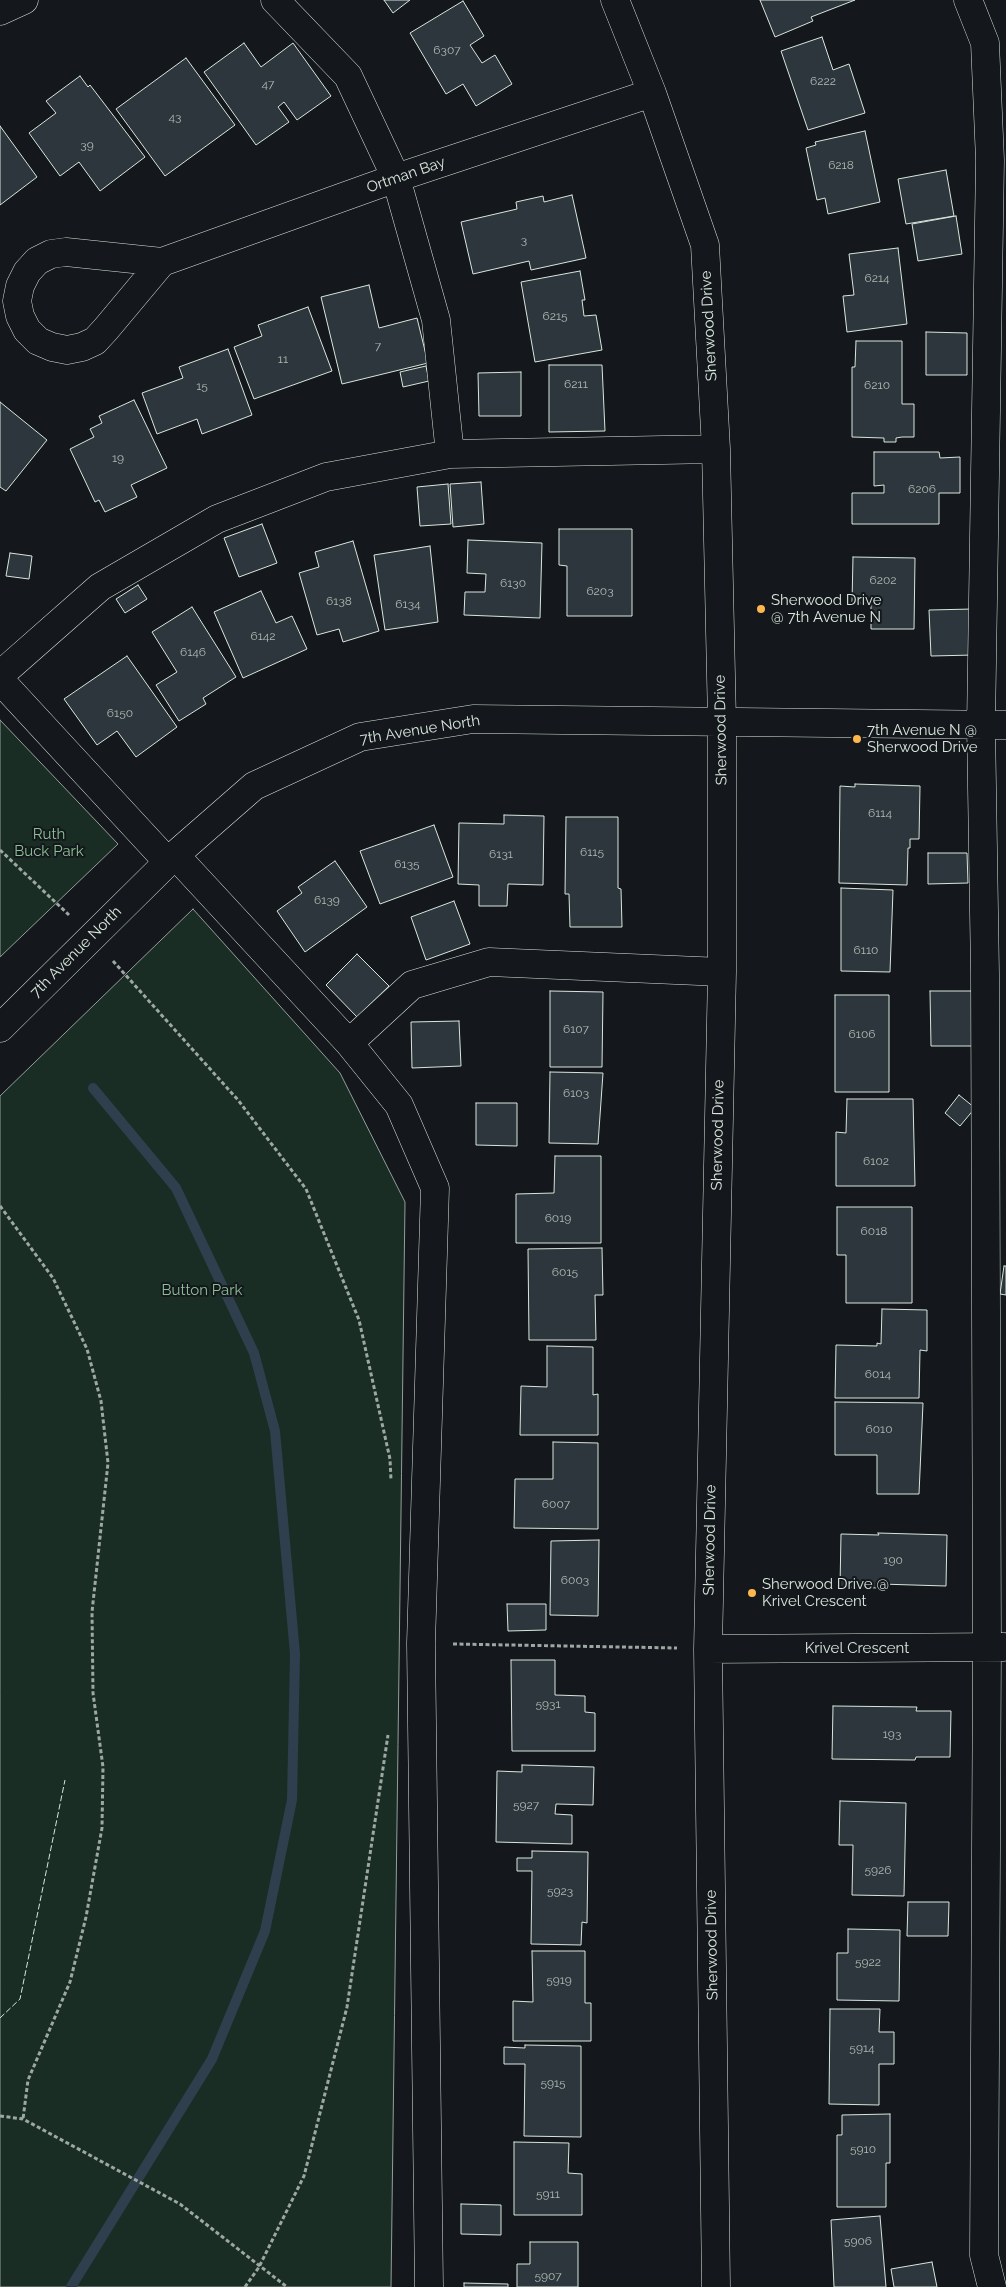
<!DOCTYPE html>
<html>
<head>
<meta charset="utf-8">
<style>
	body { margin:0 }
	canvas { display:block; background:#14181c }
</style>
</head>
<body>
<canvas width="1006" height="2287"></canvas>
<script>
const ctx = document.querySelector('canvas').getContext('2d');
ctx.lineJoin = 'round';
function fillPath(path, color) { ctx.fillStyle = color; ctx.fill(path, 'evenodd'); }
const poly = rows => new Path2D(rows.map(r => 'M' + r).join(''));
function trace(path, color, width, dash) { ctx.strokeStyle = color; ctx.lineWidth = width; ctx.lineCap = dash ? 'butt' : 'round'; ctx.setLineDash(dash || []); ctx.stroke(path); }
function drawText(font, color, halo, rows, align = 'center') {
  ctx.font = font + ' Raleway,sans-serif'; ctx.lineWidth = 4; ctx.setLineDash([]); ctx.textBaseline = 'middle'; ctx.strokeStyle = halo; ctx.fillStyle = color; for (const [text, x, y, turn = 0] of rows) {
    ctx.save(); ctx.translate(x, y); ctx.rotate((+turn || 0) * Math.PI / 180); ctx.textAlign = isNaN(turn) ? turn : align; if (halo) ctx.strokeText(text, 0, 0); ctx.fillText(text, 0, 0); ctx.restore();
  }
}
const green = poly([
	[0,720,118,844,0,957,0,720],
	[193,909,340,1073,405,1202,391,2287,0,2287,0,1096,193,909]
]);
fillPath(green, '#1a2d24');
trace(green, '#939e99', 1);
trace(poly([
	[71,2287,212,2059,265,1931,292,1800,295,1654,275,1431,254,1353,176,1188,93,1088]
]), '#2f3f4d', 10);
const building = poly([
	[384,0,410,0,393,13,384,0],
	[760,0,855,0,811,17,813,21,775,37,760,0],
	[463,1,484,36,470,45,482,63,495,55,512,84,476,106,463,84,446,94,410,33,463,1],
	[822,37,833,70,849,64,865,113,808,130,781,51,822,37],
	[244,43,261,67,293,43,331,96,297,120,284,102,278,107,289,122,256,145,204,72,244,43],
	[186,58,235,125,165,176,116,109,186,58],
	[80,76,88,87,90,85,145,157,100,191,79,162,60,176,29,133,56,113,46,101,80,76],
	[0,126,37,177,0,205,0,126],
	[865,131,880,202,828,214,825,198,817,200,806,148,816,145,815,142,865,131],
	[946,170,954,216,906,224,898,179,946,170],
	[572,195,586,258,531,270,529,261,473,274,461,222,517,209,516,202,543,196,544,202,572,195],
	[956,216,962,254,918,261,912,224,956,216],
	[898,248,907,324,847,332,843,296,854,295,849,254,898,248],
	[580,271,585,300,582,300,584,316,596,315,602,350,535,362,521,282,580,271],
	[369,285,379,328,417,318,428,363,342,384,321,297,369,285],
	[308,307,332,371,254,399,234,347,262,336,258,325,308,307],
	[926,332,967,333,967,375,926,375,926,332],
	[856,341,902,341,902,404,914,404,914,437,902,437,896,438,896,442,884,442,884,438,852,437,852,367,855,367,856,341],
	[228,349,252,415,202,434,197,419,157,434,142,393,183,378,179,367,228,349],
	[549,365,602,365,605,431,549,432,549,365],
	[426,366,429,381,403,387,400,372,426,366],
	[521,372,521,416,479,416,478,373,521,372],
	[134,400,167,468,131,485,137,497,105,512,99,500,95,502,70,449,94,437,90,429,102,423,99,416,134,400],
	[0,402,47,440,6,491,0,487,0,402],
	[874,452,939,452,940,458,960,457,960,493,939,493,939,524,852,524,852,493,884,493,884,485,874,486,874,452],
	[481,482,484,524,453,527,450,484,481,482],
	[448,484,451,524,420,526,417,487,448,484],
	[262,524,277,563,239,577,224,538,262,524],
	[559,529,632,529,632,616,567,616,567,566,559,565,559,529],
	[468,540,542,543,540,618,464,615,465,592,485,592,486,574,467,573,468,540],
	[353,541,379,631,343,642,339,629,317,635,299,573,319,567,315,552,353,541],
	[430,546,438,622,385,630,374,555,430,546],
	[10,553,32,556,29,579,6,576,10,553],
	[853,557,915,558,914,629,871,629,871,603,852,603,853,557],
	[138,585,147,599,125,613,116,599,138,585],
	[261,591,276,623,292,616,307,649,243,678,214,612,261,591],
	[192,607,236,677,203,698,206,704,179,721,156,685,177,672,152,632,192,607],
	[973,609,974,655,931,656,929,610,973,609],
	[127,656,177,727,136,757,117,731,97,745,64,699,127,656],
	[855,784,920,786,919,839,910,839,910,848,908,848,907,885,839,883,840,786,855,787,855,784],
	[504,815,544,816,543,885,508,884,507,906,479,906,479,885,458,884,459,823,504,824,504,815],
	[566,817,618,817,618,888,621,889,622,927,570,927,569,894,565,894,566,817],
	[434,825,453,877,380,904,360,851,434,825],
	[928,853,967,853,968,883,928,884,928,853],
	[335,861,367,907,305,952,277,911,302,893,298,887,335,861],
	[841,888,893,890,890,972,841,971,841,888],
	[454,901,470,944,426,960,411,917,454,901],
	[357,954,389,986,357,1017,326,985,357,954],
	[550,991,603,992,602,1067,550,1067,550,991],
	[930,991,974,991,973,1046,931,1046,930,991],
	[835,995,889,995,889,1092,835,1092,835,995],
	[459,1021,461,1066,412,1068,411,1022,459,1021],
	[550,1072,603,1073,598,1144,549,1143,550,1072],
	[959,1095,975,1108,960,1126,945,1113,959,1095],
	[847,1099,913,1099,915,1186,836,1186,836,1132,846,1133,847,1099],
	[476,1103,517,1103,517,1146,476,1145,476,1103],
	[555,1156,601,1156,601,1243,516,1243,516,1194,554,1193,555,1156],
	[837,1207,912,1207,912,1303,846,1303,846,1255,837,1255,837,1207],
	[602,1248,603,1295,595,1295,596,1340,529,1340,528,1249,602,1248],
	[1004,1266,1006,1266,1006,1295,1000,1294,1004,1266],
	[882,1309,927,1310,927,1351,920,1350,919,1398,835,1398,836,1345,877,1346,877,1343,881,1344,882,1309],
	[547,1346,593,1347,593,1395,598,1394,598,1435,520,1435,521,1386,547,1387,547,1346],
	[835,1402,923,1403,919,1494,877,1494,877,1455,835,1455,835,1402],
	[553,1442,598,1443,598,1529,514,1528,515,1479,553,1479,553,1442],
	[878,1533,947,1535,946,1586,880,1584,880,1588,840,1587,841,1534,879,1535,878,1533],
	[599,1540,598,1616,550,1615,551,1541,599,1540],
	[507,1604,546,1604,546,1630,508,1631,507,1604],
	[511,1660,555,1660,555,1695,585,1696,585,1712,595,1713,595,1751,512,1751,511,1660],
	[833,1706,917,1707,916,1711,951,1711,950,1757,916,1757,915,1760,832,1759,833,1706],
	[522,1765,594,1767,593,1805,556,1804,555,1814,572,1815,572,1844,496,1842,497,1771,522,1772,522,1765],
	[840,1801,906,1803,904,1896,852,1895,853,1845,839,1845,840,1801],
	[532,1851,588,1852,587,1923,582,1922,581,1945,531,1944,532,1871,517,1871,517,1858,532,1858,532,1851],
	[908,1902,949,1902,948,1936,907,1936,908,1902],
	[848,1929,900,1930,899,2001,837,2000,837,1953,848,1953,848,1929],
	[532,1951,585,1951,585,2003,591,2003,591,2041,513,2041,513,2001,533,2002,532,1951],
	[830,2009,880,2009,879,2032,894,2032,894,2064,879,2064,879,2105,829,2104,830,2009],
	[525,2045,581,2046,581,2137,524,2136,525,2064,504,2064,504,2047,525,2048,525,2045],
	[890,2114,890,2163,886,2163,886,2207,837,2207,837,2135,842,2135,842,2115,890,2114],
	[514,2142,569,2143,568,2173,582,2174,582,2215,514,2215,514,2142],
	[461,2204,501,2205,501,2235,461,2234,461,2204],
	[880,2216,886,2287,834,2287,831,2220,880,2216],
	[530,2242,578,2242,578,2287,517,2287,517,2264,530,2264,530,2242],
	[932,2262,937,2287,894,2287,891,2269,932,2262],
	[464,2283,508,2284,508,2287,464,2287,464,2283]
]);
fillPath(building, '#2c363c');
trace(building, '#d8e6dc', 1);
const minor = poly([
	[275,0,348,76,396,178,436,320,450,454],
	[615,0,652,93,705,245,716,449,722,721,722,972,708,1649,716,2287],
	[968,0,985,43,990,160,981,725,985,974,987,1647,984,2255,992,2287],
	[0,11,24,0],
	[162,262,106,329,95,341,82,347,67,350,52,347,38,341,27,330,20,316,17,301,20,286,27,272,37,261,51,254,66,252,162,262,396,178,652,93],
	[0,675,100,587,217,519,326,477,450,454,716,449],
	[0,680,168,862],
	[175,855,349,1043,399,1105,435,1188,421,1643,429,2287],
	[0,1028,175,855,254,786,360,737,473,719,1006,725],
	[349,1043,412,985,489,962,722,972],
	[708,1649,1004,1647]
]);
trace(minor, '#d8e6dc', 29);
trace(poly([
	[0,850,69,915],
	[113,961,238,1100,306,1189,359,1320,390,1459,391,1480],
	[0,1206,53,1278,87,1349,101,1401,108,1463,92,1612,93,1693,103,1767,102,1828,86,1917,70,1982,28,2080,23,2119],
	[453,1644,677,1648],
	[0,2116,23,2119,180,2204,287,2287],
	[245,2287,259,2267,304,2176,347,2007,388,1735]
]), '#9da8a2', 3, [4, 2.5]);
trace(minor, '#14181c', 28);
trace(poly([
	[0,2018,20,1999,65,1780]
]), '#d8e6dc', 1, [6, 2.5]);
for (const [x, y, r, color] of [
	[761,609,5,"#ffb74d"],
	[857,739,5,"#ffb74d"],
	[752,1593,5,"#ffb74d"]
]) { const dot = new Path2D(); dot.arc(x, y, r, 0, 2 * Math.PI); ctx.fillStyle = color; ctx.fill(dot); trace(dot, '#14181c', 2); }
drawText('12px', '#adbab4', null, [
	["6307",447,50],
	["6222",823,81],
	["47",268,84],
	["43",175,117],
	["39",87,145],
	["6218",841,165],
	["3",524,240],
	["6214",877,278],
	["6215",555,316],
	["7",378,346],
	["11",283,359],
	["6211",576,384],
	["6210",877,385],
	["15",202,386],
	["19",118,458],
	["6206",922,489],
	["6202",883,580],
	["6130",513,583],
	["6203",600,591],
	["6138",339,601],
	["6134",408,604],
	["6142",263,636],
	["6146",193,652],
	["6150",120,713],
	["6114",880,813],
	["6115",592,852],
	["6131",501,854],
	["6135",407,864],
	["6139",327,900],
	["6110",866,950],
	["6107",576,1029],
	["6106",862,1034],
	["6103",576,1093],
	["6102",876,1161],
	["6019",558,1218],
	["6018",874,1231],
	["6015",565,1272],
	["6014",878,1374],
	["6010",879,1429],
	["6007",556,1504],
	["190",893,1560],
	["6003",575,1580],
	["5931",548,1704],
	["193",892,1734],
	["5927",526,1805],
	["5926",878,1870],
	["5923",560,1891],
	["5922",868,1962],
	["5919",559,1980],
	["5914",862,2048],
	["5915",553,2083],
	["5910",863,2149],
	["5911",548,2194],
	["5906",858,2241],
	["5907",548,2276]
]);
drawText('15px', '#d8e6dc', '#14181c', [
	["Ortman Bay",406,175,-19],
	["Sherwood Drive",709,326,-93],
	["7th Avenue North",420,730,-9],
	["Sherwood Drive",721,730,-91],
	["7th Avenue North",76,952,-45],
	["Sherwood Drive",718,1135,-89],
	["Sherwood Drive",710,1540,-89],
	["Krivel Crescent",857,1648],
	["Sherwood Drive",712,1945,-91]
]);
drawText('15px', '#d8e6dc', '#14181c', [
	["Sherwood Drive",771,600],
	["@ 7th Avenue N",771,617],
	["7th Avenue N @",867,730],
	["Sherwood Drive",867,747],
	["Sherwood Drive @",762,1584],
	["Krivel Crescent",762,1601]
], 'left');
drawText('15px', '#8ac095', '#14181c', [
	["Ruth",49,834],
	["Buck Park",49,851],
	["Button Park",202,1290]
]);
</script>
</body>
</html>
